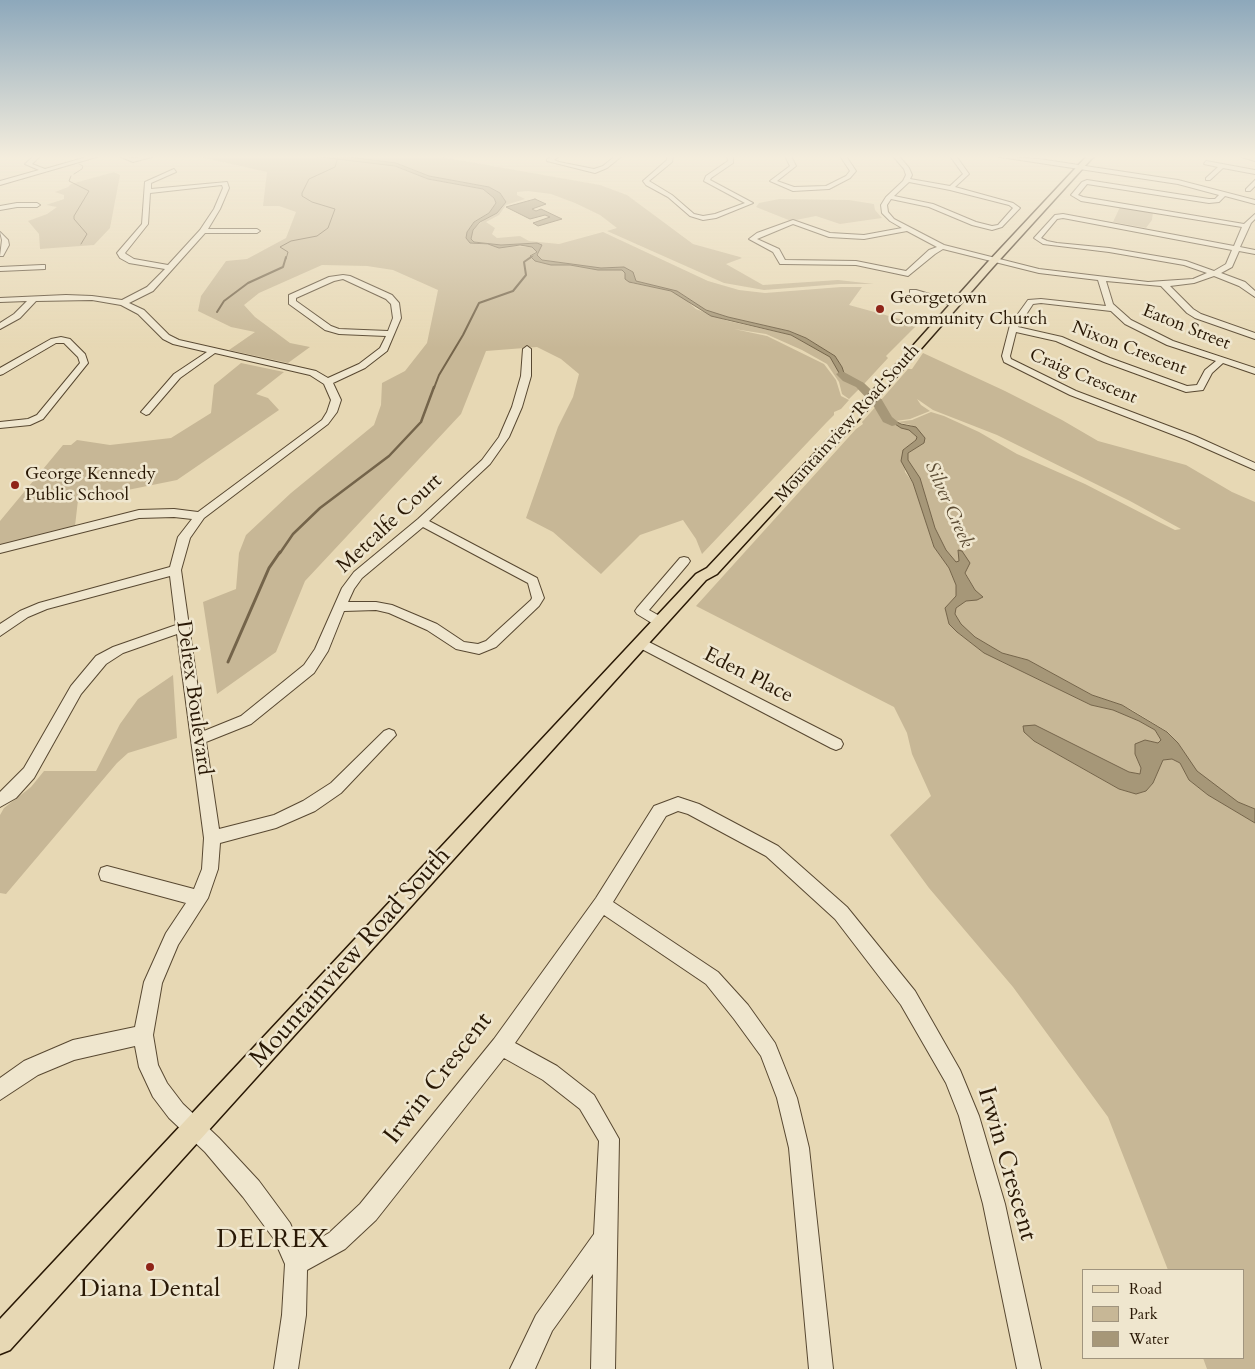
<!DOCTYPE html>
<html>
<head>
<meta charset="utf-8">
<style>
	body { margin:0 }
	#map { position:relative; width:1255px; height:1369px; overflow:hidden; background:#e7d8b4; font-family:Cardo,serif }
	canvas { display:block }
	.legend { position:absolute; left:1082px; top:1269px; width:162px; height:90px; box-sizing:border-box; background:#efe6ce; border:1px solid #a0947e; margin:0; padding:6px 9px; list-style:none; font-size:15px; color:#291805 }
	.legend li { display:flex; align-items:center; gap:10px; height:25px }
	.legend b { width:25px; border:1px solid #a0947e }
</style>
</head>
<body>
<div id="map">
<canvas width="1255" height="1369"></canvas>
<ul class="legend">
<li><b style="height:6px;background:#e7d8b4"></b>Road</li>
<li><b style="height:14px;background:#c7b796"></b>Park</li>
<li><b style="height:14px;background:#a69778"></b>Water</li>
</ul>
</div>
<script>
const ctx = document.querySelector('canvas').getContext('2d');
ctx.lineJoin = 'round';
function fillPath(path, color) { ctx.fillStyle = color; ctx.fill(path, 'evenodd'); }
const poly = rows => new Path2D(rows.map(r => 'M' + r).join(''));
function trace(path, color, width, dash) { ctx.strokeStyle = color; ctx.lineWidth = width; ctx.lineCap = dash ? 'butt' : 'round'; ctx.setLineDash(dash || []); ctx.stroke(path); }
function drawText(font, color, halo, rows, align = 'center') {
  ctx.font = font + ' Cardo,serif'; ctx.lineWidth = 5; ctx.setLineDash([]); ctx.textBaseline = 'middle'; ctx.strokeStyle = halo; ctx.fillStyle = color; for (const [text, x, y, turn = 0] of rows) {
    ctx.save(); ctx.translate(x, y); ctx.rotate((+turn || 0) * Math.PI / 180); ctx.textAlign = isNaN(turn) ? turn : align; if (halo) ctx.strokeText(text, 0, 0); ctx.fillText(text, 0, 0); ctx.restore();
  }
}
fillPath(poly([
	[196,156,330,157,395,166,428,179,483,189,494,198,496,203,489,213,474,222,467,232,466,238,477,244,532,247,537,251,531,255,535,261,551,265,570,265,599,270,622,270,625,273,625,276,632,283,671,291,683,297,696,309,728,321,791,335,830,357,842,378,861,387,849,399,842,394,839,382,827,364,802,350,766,334,734,329,767,336,824,364,836,380,841,396,849,400,841,409,834,412,834,415,826,423,702,554,696,539,683,520,640,535,601,574,553,532,526,518,558,427,573,397,579,374,561,359,537,347,486,351,461,414,305,581,276,652,217,694,203,602,236,589,239,553,246,535,291,493,374,425,381,405,382,383,405,371,427,343,438,290,393,270,367,266,322,265,259,293,244,305,255,317,290,343,310,347,288,363,229,350,255,332,231,327,198,311,201,296,226,261,247,259,286,238,296,212,279,206,263,206,267,172],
	[340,156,436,156,600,185,627,195,693,244,740,257,742,258,726,264,763,285,838,280,874,284,840,284,764,290,724,283,607,231,617,228,600,215,575,203,551,194,528,191,517,192,517,195,525,199,506,205,499,215,486,222,495,228,492,234,497,238,520,236,529,241,559,244,603,232,708,281,739,290,765,293,841,287,862,287,849,305,918,324,886,356,888,358,864,384,845,376,842,367,835,356,806,338,789,331,728,317,706,310,677,291,636,281,633,272,624,267,601,268,542,260,537,255,540,248,537,243,501,245,474,242,471,239,473,230,505,200,500,193,489,187,429,176,396,163],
	[114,172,120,175,110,228,94,245,40,249,39,234,28,221,47,214,57,207,46,205,64,199,64,195,55,192,68,187,71,184],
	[779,199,849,200,874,204,875,210,882,218,840,224,816,216,791,221,756,207,759,203],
	[1120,207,1153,212,1152,220,1146,228,1113,222],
	[923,353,1005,391,1062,420,1098,441,1186,465,1232,492,1255,502,1255,809,1238,802,1220,790,1196,771,1178,743,1168,732,1132,710,1122,705,1092,695,1028,660,1002,653,975,637,961,624,955,614,956,608,966,600,977,600,983,597,975,590,959,561,956,563,946,550,935,528,920,478,908,460,908,453,924,443,911,425,897,422,912,420,931,412,944,416,979,432,1017,454,1085,484,1155,520,1175,530,1181,529,1130,501,997,435,933,410,917,399,921,405,930,411,910,419,896,421,887,417,881,400,908,369,912,369],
	[241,363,284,372,256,394,268,398,279,410,177,480,78,500,75,526,0,545,0,521,63,445,71,445,77,440,110,445,171,438,211,413,214,385],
	[878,404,883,416,901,428,909,430,917,437,916,440,903,450,905,472,913,483,934,547,949,568,956,585,956,596,945,608,949,624,957,632,984,653,1091,705,1113,710,1139,721,1155,730,1161,740,1158,743,1145,740,1135,754,1141,768,1140,774,1129,772,1035,725,1034,741,1119,789,1136,794,1146,791,1153,783,1163,760,1172,759,1180,763,1189,780,1208,795,1255,823,1255,1369,1207,1369,1203,1358,1244,1358,1244,1270,1168,1270,1108,1117,1013,987,929,888,890,835,931,796,912,754,907,733,894,707,696,606,856,429,863,424,862,422],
	[173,675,177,738,128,753,117,763,6,894,0,893,0,815,4,808,31,787,44,771,96,771,120,724,138,699]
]), '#c7b796');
const water = poly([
	[311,156,349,157,396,163,429,176,489,187,500,193,506,202,497,213,480,222,473,230,471,239,474,242,501,245,537,243,542,245,537,255,542,260,601,268,624,267,633,272,636,281,677,291,706,310,728,317,789,331,806,338,835,356,842,367,845,376,864,384,861,387,847,381,842,378,830,357,791,335,711,316,671,291,629,282,625,279,625,273,622,270,598,270,570,265,551,265,535,261,530,256,537,252,532,247,520,245,499,248,488,244,470,243,466,238,467,232,474,222,489,213,496,203,494,198,483,189,428,179,395,166,311,156],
	[535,199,546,204,532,209,536,211,541,209,562,219,538,226,533,223,550,217,545,215,530,219,506,207,535,199],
	[881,400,887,417,901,424,916,427,925,438,924,443,908,453,908,460,920,478,935,528,946,550,956,562,959,561,958,550,962,551,970,563,965,573,975,590,983,597,977,600,966,601,956,608,955,614,961,624,975,637,1002,653,1028,660,1092,695,1122,705,1167,732,1178,743,1197,771,1238,802,1255,809,1255,823,1208,795,1189,780,1180,763,1172,759,1163,760,1153,783,1146,791,1136,794,1119,789,1034,741,1024,732,1023,726,1035,725,1129,772,1140,774,1141,768,1135,754,1135,744,1145,740,1158,743,1161,740,1155,730,1139,721,1113,710,1091,705,984,653,957,632,949,624,945,608,956,596,956,585,949,568,934,547,913,483,901,461,903,450,916,440,917,437,909,430,901,428,883,416,878,404,881,400]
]);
fillPath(water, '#a69778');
trace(water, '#74644a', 1);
trace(poly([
	[74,174,82,169,83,166,79,164],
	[71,176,69,181,89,191,74,216,74,219,87,234,81,244],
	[286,259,288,252,280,247,291,241,317,236,328,228,335,209,312,202,302,196,302,193,309,179,335,167,338,157],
	[529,259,533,256]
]), '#74644a', 1);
trace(poly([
	[217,312,224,301,248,283,283,267,286,257],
	[434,388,439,375,463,335,479,303,513,291,526,275,524,262,531,257]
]), '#74644a', 2);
trace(poly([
	[280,553,293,534,320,508,389,456,421,422,434,387]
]), '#74644a', 2.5);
trace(poly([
	[228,662,269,568,280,552]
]), '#74644a', 3);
fillPath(poly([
	[842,371,864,383,882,400,892,417,898,422,896,425,892,426,883,422,873,405,856,387,843,381,836,374,842,371]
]), '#a69778');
const minor = poly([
	[34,156,40,156,32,164,45,169,90,156,100,156,0,185,0,181,39,170,25,164,34,156],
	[119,156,133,158,155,156,133,162,119,156],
	[552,156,559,156,554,160,559,162,594,169,603,166,615,156,622,156,607,168,595,173,547,161,547,159,552,156],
	[667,156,673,156,672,162,649,181,672,195,694,214,703,216,715,214,745,203,704,181,706,176,728,161,727,156,733,156,733,163,711,178,710,180,753,203,716,218,703,220,690,216,668,197,646,185,643,181,667,160,667,156],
	[785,156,791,156,796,166,777,181,794,187,826,186,846,176,850,171,840,156,846,156,856,171,850,178,829,189,793,191,770,181,790,166,785,156],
	[893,156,899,156,909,168,912,175,910,179,950,186,963,174,950,156,956,156,969,174,955,187,1013,203,1020,208,1002,227,992,230,972,225,929,207,891,199,887,205,888,212,894,219,944,245,1039,269,1148,282,1193,279,1207,273,1184,265,1109,252,1043,244,1034,238,1055,215,1063,214,1234,246,1242,227,1081,201,1071,195,1082,182,1087,180,1209,199,1215,199,1219,195,1178,184,994,156,1039,159,1178,180,1255,200,1255,204,1225,196,1219,202,1209,203,1087,184,1078,195,1083,197,1244,224,1255,214,1255,219,1251,223,1240,247,1255,250,1255,254,1239,251,1232,267,1221,273,1245,282,1255,291,1255,297,1239,286,1214,276,1194,283,1170,286,1193,309,1201,314,1255,333,1255,339,1195,318,1187,313,1161,286,1106,281,1113,304,1131,320,1173,341,1255,368,1255,374,1223,363,1212,373,1203,390,1186,392,1104,362,1056,341,1016,332,1010,356,1011,359,1076,391,1195,436,1255,463,1255,470,1187,440,1070,395,1004,362,1002,356,1010,325,1028,300,1041,299,1106,306,1098,280,1039,273,943,249,935,254,908,276,856,265,783,264,780,264,773,252,749,239,757,233,793,220,830,233,864,235,902,228,890,221,882,213,881,205,886,197,903,181,906,175,904,169,893,156],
	[909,182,950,190,1009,205,1013,208,998,225,992,226,976,222,933,204,894,196,909,182],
	[1063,218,1232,250,1226,264,1214,271,1186,261,1109,248,1057,243,1047,241,1041,238,1057,219,1063,218],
	[793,224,829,237,864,239,907,231,937,247,929,250,906,271,856,261,785,260,779,249,757,239,793,224],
	[1041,303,1111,311,1125,324,1167,345,1216,361,1205,370,1197,385,1187,386,1110,358,1062,337,1018,327,1033,304,1041,303],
	[1241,156,1255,157,1255,161,1242,157,1241,156],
	[1206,161,1255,170,1255,174,1223,168,1210,180,1206,180,1206,178,1218,167,1204,164,1206,161],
	[174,169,176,172,151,183,151,189,227,182,229,188,220,209,208,229,257,229,260,231,257,233,205,233,153,291,129,303,144,310,169,335,179,340,316,371,328,378,359,364,380,348,386,336,339,334,325,330,289,304,289,295,329,277,343,275,350,276,392,295,399,303,401,318,387,351,365,368,333,383,341,400,337,412,328,424,204,518,190,538,181,570,204,731,241,716,304,665,315,649,342,588,354,572,418,519,482,460,499,437,512,407,521,376,523,349,527,346,531,349,531,376,522,407,509,437,490,464,429,521,537,578,544,598,539,606,496,647,479,654,456,649,427,630,389,613,376,610,344,611,328,651,314,673,251,724,206,742,219,829,274,815,303,801,331,783,384,731,389,729,394,731,396,735,341,793,315,811,276,828,220,843,218,869,208,898,178,945,162,983,153,1035,158,1065,167,1083,183,1104,219,1138,259,1181,290,1223,301,1249,329,1233,360,1204,494,1039,596,898,654,806,678,797,699,804,778,846,847,907,915,991,960,1070,979,1116,1005,1204,1041,1369,1017,1369,983,1204,959,1116,946,1083,901,1005,835,919,766,856,688,814,678,811,666,816,613,902,718,972,748,1005,775,1043,797,1098,809,1148,833,1369,809,1369,789,1148,777,1098,761,1056,734,1019,706,984,604,915,515,1043,557,1066,594,1095,619,1139,615,1369,591,1369,593,1274,552,1331,535,1369,510,1369,536,1315,594,1234,599,1141,580,1109,543,1080,504,1058,376,1220,345,1249,307,1270,306,1315,298,1369,274,1369,282,1315,285,1264,274,1239,243,1197,205,1152,169,1118,153,1097,139,1067,135,1046,74,1060,38,1075,0,1100,0,1078,24,1061,73,1040,135,1027,144,982,166,933,186,903,101,880,99,874,101,868,107,866,194,889,202,869,204,838,177,634,123,653,106,664,81,694,34,778,16,798,0,807,0,792,24,768,71,686,96,656,113,647,176,625,170,576,47,609,28,617,0,636,0,624,20,611,39,603,170,567,178,537,192,519,174,517,139,518,0,553,0,545,139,510,174,509,198,512,322,420,327,412,331,400,324,384,310,375,215,353,180,378,149,414,146,415,141,412,174,374,207,352,173,344,163,339,138,314,121,305,92,300,36,301,20,318,0,329,0,323,14,314,27,301,0,302,0,298,66,295,92,296,122,300,147,287,165,269,129,263,120,258,117,253,142,224,145,182,174,169],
	[222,185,223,188,214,209,200,230,168,265,134,259,126,254,125,253,148,224,150,193,222,185],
	[343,279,386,299,391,304,393,318,388,331,339,329,331,326,296,301,296,298,334,281,343,279],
	[423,527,528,583,532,598,531,600,486,641,478,644,464,642,437,624,392,605,376,602,348,602,354,589,362,578,423,527],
	[1255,180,1255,186,1250,191,1246,191,1246,189,1255,180],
	[17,203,37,203,40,205,37,207,17,207,0,210,0,206,17,203],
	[0,232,8,240,9,245,3,256,0,256,2,240,0,232],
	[42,265,45,265,45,269,0,271,0,267,42,265],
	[910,290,916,290,960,303,953,305,910,294,910,290],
	[61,337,70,339,85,354,88,363,43,419,30,425,0,428,0,422,28,419,37,415,80,363,78,357,64,343,56,343,3,374,0,375,0,368,51,339,61,337],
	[684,557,688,558,690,561,688,564,649,610,665,619,666,622,665,625,655,625,637,614,635,611,637,608,680,558,684,557],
	[641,638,841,740,843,744,841,748,836,750,831,748,636,646,634,643,636,640,641,638]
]);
const major = poly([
	[1087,156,1094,156,993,267,859,419,717,574,706,580,10,1350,0,1354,0,1319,696,574,707,568,851,415,987,263,1087,156]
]);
trace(minor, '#584831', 2);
trace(major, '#291805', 3);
fillPath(minor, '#efe6ce');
fillPath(major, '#e7d8b4');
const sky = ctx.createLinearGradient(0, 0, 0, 348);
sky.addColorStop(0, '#8da8bb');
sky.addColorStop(0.45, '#f4eddd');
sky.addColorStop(1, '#f4eddd00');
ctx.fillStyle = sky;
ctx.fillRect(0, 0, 1255, 348);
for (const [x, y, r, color] of [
	[880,309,5,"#8f2418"],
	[15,485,5,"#8f2418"],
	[150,1267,5,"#8f2418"]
]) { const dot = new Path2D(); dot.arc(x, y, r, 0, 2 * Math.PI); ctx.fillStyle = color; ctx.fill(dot); trace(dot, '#efe6ce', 2); }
drawText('18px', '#291805', '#efe6ce', [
	["Georgetown",890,299],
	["Community Church",890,320],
	["George Kennedy",25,475],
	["Public School",25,496]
], 'left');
drawText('18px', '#291805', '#efe6ce', [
	["Eaton Street",1186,328,22],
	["Nixon Crescent",1129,349,21],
	["Craig Crescent",1083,377,23],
	["Mountainview Road South",848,424,-48]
]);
drawText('italic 19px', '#5b4b33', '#efe6ce', [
	["Silver Creek",948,505,66]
]);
drawText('21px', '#291805', '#efe6ce', [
	["Metcalfe Court",390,524,-43],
	["Eden Place",748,676,27],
	["Delrex Boulevard",193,698,82]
]);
drawText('25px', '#291805', '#efe6ce', [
	["Mountainview Road South",351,958,-48],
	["Irwin Crescent",439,1079,-52],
	["Irwin Crescent",1006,1164,74]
]);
drawText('25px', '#291805', '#efe6ce', [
	["Diana Dental",150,1290]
]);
ctx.letterSpacing = '1px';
drawText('26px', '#291805', '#efe6ce', [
	["DELREX",273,1241]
]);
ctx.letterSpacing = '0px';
</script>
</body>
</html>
